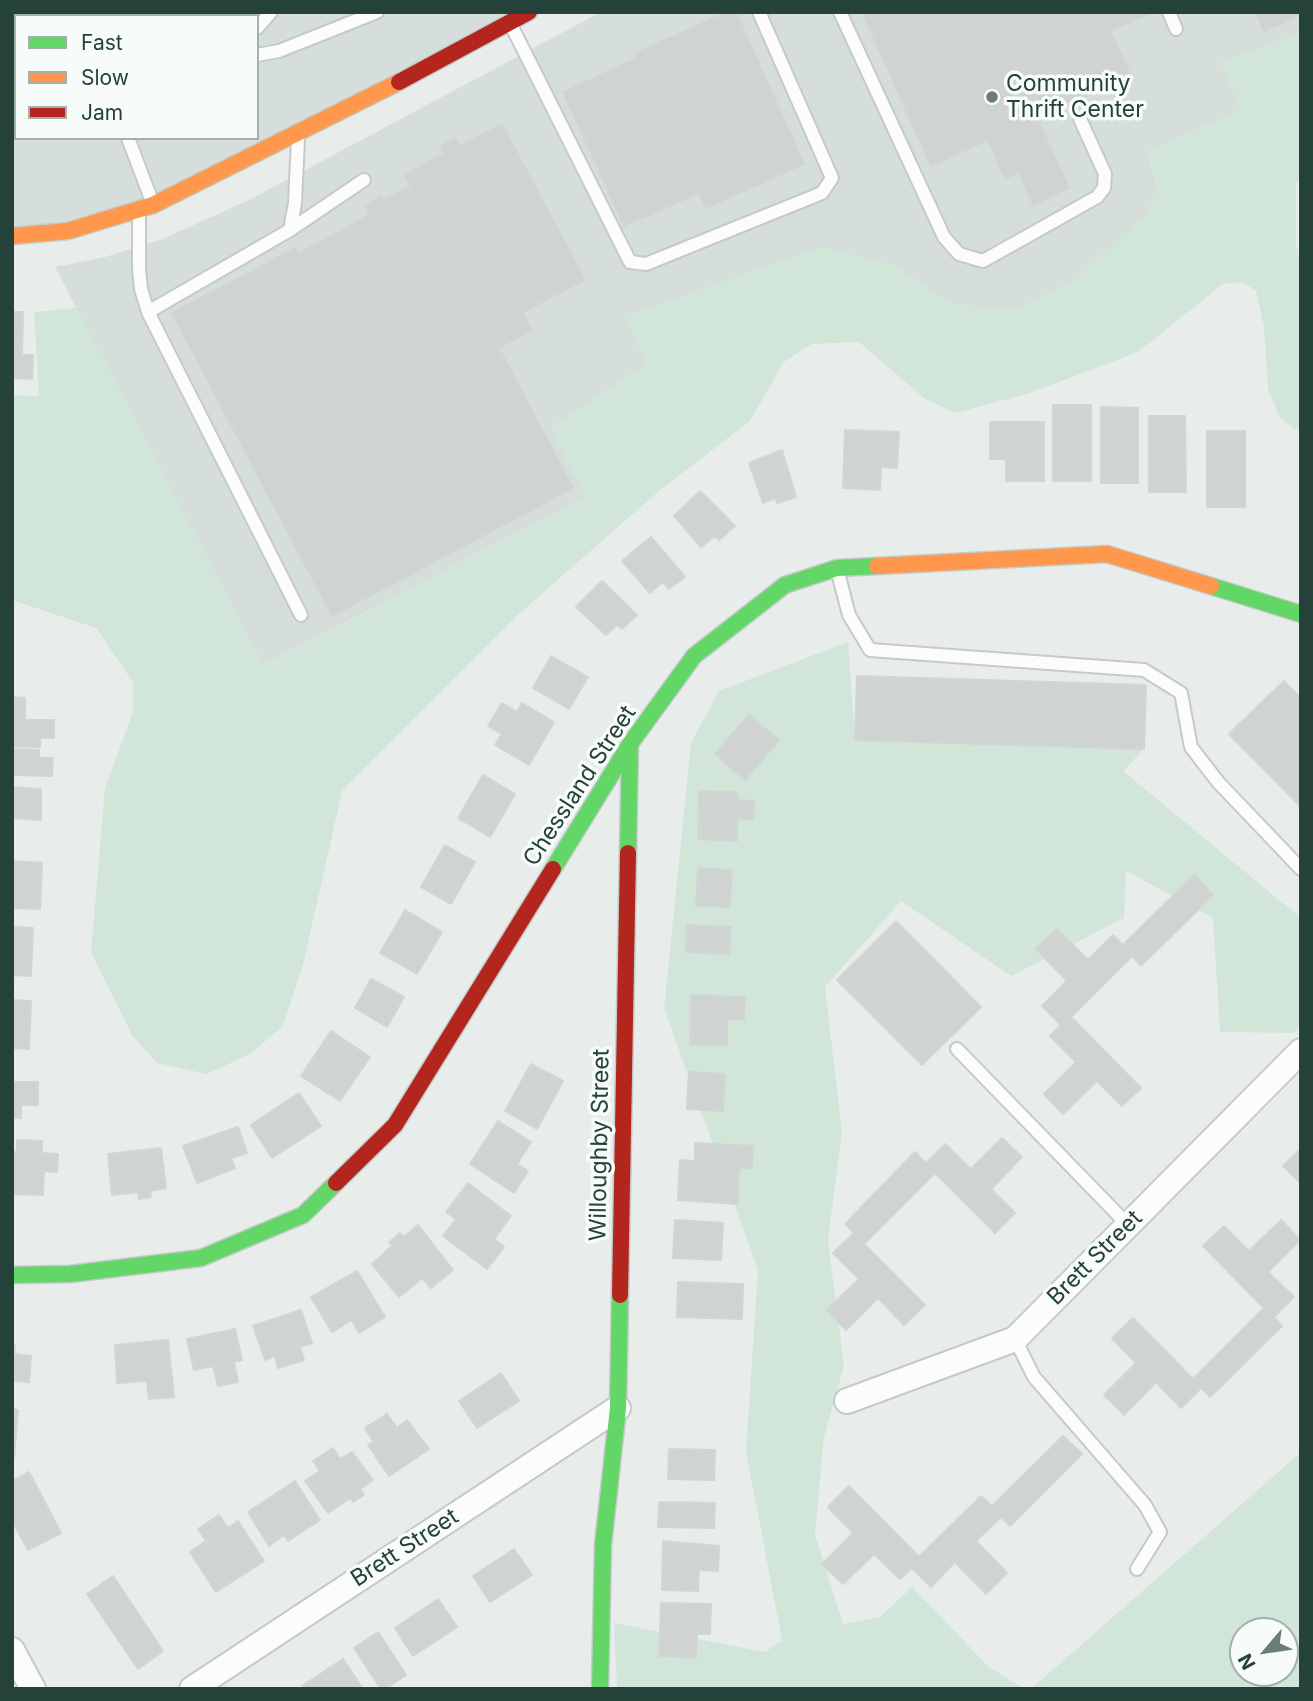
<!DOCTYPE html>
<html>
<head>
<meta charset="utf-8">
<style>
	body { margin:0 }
	#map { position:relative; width:1313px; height:1701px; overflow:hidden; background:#e8edeb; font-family:Inter,sans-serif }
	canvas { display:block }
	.frame { position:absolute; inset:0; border:14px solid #24423a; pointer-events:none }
	.legend { position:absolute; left:14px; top:14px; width:245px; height:126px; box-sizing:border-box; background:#f7fbf9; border:2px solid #a3b1ad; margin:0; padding:9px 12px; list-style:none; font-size:21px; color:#24423a }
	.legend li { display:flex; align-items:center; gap:14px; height:35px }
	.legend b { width:35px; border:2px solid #a3b1ad }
	.north { position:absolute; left:1229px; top:1617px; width:70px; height:70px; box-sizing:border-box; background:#f7fbf9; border:2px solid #a3b1ad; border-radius:50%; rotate:241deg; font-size:19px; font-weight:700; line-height:28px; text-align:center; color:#24423a }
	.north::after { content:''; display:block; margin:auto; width:24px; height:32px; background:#697e78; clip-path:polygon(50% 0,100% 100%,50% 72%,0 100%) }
</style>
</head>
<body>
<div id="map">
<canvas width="1313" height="1701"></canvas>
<div class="frame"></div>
<ul class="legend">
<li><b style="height:9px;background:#63d668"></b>Fast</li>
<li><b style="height:9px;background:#ff974d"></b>Slow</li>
<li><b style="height:9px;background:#b3261e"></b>Jam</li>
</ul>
<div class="north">N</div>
</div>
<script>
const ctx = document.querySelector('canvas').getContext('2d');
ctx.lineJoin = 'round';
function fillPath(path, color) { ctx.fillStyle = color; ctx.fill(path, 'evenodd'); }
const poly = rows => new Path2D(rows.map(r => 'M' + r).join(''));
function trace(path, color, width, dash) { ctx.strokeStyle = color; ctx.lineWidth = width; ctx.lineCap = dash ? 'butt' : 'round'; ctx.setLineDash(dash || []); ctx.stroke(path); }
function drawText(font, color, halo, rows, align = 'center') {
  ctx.font = font + ' Inter,sans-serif'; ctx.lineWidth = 7; ctx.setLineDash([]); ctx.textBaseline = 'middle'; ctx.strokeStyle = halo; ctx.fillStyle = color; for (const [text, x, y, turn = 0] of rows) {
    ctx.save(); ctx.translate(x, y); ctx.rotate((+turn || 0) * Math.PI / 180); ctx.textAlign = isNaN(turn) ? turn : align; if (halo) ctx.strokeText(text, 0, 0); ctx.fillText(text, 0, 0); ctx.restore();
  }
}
fillPath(poly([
	[12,12,529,12,189,189,12,236],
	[16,16,257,16,257,138,16,138],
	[601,12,1301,12,1301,33,1221,63,1242,109,1148,152,1157,189,1148,213,1075,280,1015,310,950,304,893,265,626,316,647,364,551,428,586,497,263,666,55,267,105,257,160,240,249,200]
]), '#d6dedb');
fillPath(poly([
	[1301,33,1301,179,1296,183,1296,243,1301,268,1301,427,1295,429,1280,418,1268,389,1264,327,1256,291,1242,282,1223,284,1138,352,1030,393,955,413,924,398,859,342,812,344,784,362,750,421,659,491,520,613,342,791,303,965,283,1026,250,1054,207,1074,157,1063,132,1035,91,952,105,788,133,712,133,682,96,628,12,600,12,395,39,396,34,312,77,308,264,666,586,497,550,428,647,364,626,316,821,247,893,265,950,304,1015,310,1075,280,1148,213,1157,189,1148,152,1241,109,1221,63],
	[848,642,855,740,1144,749,1123,771,1301,918,1301,1023,1294,1033,1220,1032,1213,918,1126,871,1124,918,1011,976,901,901,825,987,842,1132,828,1240,844,1366,824,1437,815,1534,843,1624,880,1617,912,1587,989,1667,1025,1689,617,1689,614,1623,765,1652,782,1640,746,1452,758,1270,664,1008,691,743,719,691],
	[1301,1452,1301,1689,1031,1689],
	[1243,1631,1285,1631,1285,1673,1243,1673]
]), '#d1e6d8');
const building = poly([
	[727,12,736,12,804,164,706,208,699,193,624,226,563,92,638,58,636,53,727,12],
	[862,12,1102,12,1131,76,1037,118,1069,188,1033,205,1019,172,1005,179,988,140,931,166,862,12],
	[1102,12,1152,12,1111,31,1102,12],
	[1255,12,1301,12,1301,14,1264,31,1255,12],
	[502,124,585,280,523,312,532,330,499,348,573,488,332,616,172,313,296,248,299,253,370,215,365,205,381,196,383,201,411,187,404,175,444,154,440,147,455,138,460,146,502,124],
	[12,312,23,312,22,355,33,355,32,379,12,378,12,312],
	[1053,405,1091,405,1091,481,1053,481,1053,405],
	[1101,407,1138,408,1138,483,1101,483,1101,407],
	[1149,416,1185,416,1186,492,1149,492,1149,416],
	[990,422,1044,422,1044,481,1006,481,1006,459,990,459,990,422],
	[845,430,899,432,897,468,881,467,880,490,843,488,845,430],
	[1207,431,1245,431,1245,507,1207,507,1207,431],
	[782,450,796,497,777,503,775,498,763,503,749,463,782,450],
	[700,491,735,526,719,540,715,536,701,547,674,516,700,491],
	[651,537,685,577,669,589,663,582,650,593,622,561,651,537],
	[602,581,637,615,622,629,617,625,606,635,576,607,602,581],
	[551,656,588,677,569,709,533,688,551,656],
	[857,676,1146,685,1144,749,855,740,857,676],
	[1284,681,1301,698,1301,807,1229,734,1284,681],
	[12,697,25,698,25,720,54,720,54,738,40,738,40,747,12,746,12,697],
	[502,703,517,712,522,703,554,722,529,765,495,745,502,734,488,726,502,703],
	[749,715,779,740,745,780,715,754,749,715],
	[12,749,39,750,39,758,53,758,52,776,12,775,12,749],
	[483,775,515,794,490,837,458,818,483,775],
	[12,787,41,789,41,820,12,818,12,787],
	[699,791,737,792,737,800,754,801,753,819,737,819,737,841,698,839,699,791],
	[445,845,475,862,451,904,421,887,445,845],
	[12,861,42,863,40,909,12,908,12,861],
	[698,868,732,870,730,907,696,906,698,868],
	[1194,875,1213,895,1141,966,1132,956,1071,1017,1141,1088,1122,1106,1097,1081,1063,1114,1044,1094,1076,1062,1050,1036,1061,1025,1042,1006,1067,981,1036,949,1057,929,1088,960,1113,935,1123,945,1194,875],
	[405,910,442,932,417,974,380,953,405,910],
	[896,921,981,1007,922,1065,837,980,896,921],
	[687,925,731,927,729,954,686,952,687,925],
	[12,927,33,928,31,976,12,975,12,927],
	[371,979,404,997,387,1027,355,1008,371,979],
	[691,995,745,997,744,1019,727,1019,727,1045,690,1045,691,995],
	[12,1000,31,1001,29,1049,12,1048,12,1000],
	[331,1031,370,1057,340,1101,301,1076,331,1031],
	[531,1064,563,1081,537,1129,505,1111,531,1064],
	[689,1072,725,1074,723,1111,687,1109,689,1072],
	[12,1082,38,1082,38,1105,21,1105,21,1118,12,1118,12,1082],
	[299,1093,321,1126,272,1158,251,1125,299,1093],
	[498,1121,531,1142,517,1164,528,1171,514,1193,470,1164,498,1121],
	[238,1127,247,1153,231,1158,235,1168,197,1183,183,1146,238,1127],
	[1002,1138,1022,1157,991,1189,1015,1213,995,1233,935,1173,864,1244,925,1305,904,1325,878,1298,846,1330,827,1310,859,1279,833,1253,854,1233,845,1224,915,1152,926,1163,945,1144,971,1169,1002,1138],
	[17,1140,42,1141,42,1153,58,1154,57,1172,44,1171,43,1195,12,1194,12,1152,17,1152,17,1140],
	[695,1143,753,1146,752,1168,739,1168,738,1204,678,1200,680,1160,695,1161,695,1143],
	[161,1148,166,1188,150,1191,151,1197,139,1199,138,1192,112,1195,108,1154,161,1148],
	[1301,1148,1301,1183,1283,1166,1301,1148],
	[468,1183,511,1216,494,1239,504,1247,487,1269,443,1236,456,1219,446,1212,468,1183],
	[675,1220,723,1223,721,1260,673,1258,675,1220],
	[1281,1220,1300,1240,1268,1272,1294,1297,1274,1317,1282,1326,1210,1397,1201,1388,1181,1408,1156,1382,1124,1415,1104,1395,1136,1363,1112,1338,1133,1318,1193,1379,1264,1308,1203,1246,1224,1226,1249,1251,1281,1220],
	[418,1225,453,1270,431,1288,422,1278,399,1297,372,1264,392,1246,389,1242,400,1233,404,1237,418,1225],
	[357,1271,385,1317,359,1333,352,1320,332,1332,311,1297,357,1271],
	[678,1282,743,1284,742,1319,677,1317,678,1282],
	[301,1310,312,1343,300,1347,304,1360,278,1368,275,1356,265,1360,253,1326,301,1310],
	[235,1329,242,1360,234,1362,238,1382,218,1386,213,1366,194,1370,187,1339,235,1329],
	[168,1340,174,1397,149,1399,147,1381,117,1383,115,1345,168,1340],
	[12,1345,15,1345,14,1354,31,1356,29,1382,12,1381,12,1345],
	[501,1373,519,1401,477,1428,459,1401,501,1373],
	[12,1409,18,1410,14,1457,12,1457,12,1409],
	[387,1414,397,1428,407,1420,429,1449,389,1476,368,1445,374,1442,365,1428,387,1414],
	[1063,1436,1082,1454,1010,1526,1001,1517,976,1541,1007,1573,986,1594,955,1562,931,1587,912,1568,900,1579,874,1554,843,1584,822,1564,853,1533,828,1507,849,1486,919,1557,981,1496,992,1506,1063,1436],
	[333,1448,340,1459,352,1452,373,1480,360,1489,364,1495,353,1502,350,1498,328,1513,305,1481,320,1471,313,1461,333,1448],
	[669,1449,715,1450,714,1480,668,1479,669,1449],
	[29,1472,61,1533,28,1550,12,1520,12,1481,29,1472],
	[295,1481,320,1520,288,1541,284,1535,269,1546,248,1512,295,1481],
	[659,1502,715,1503,714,1528,658,1527,659,1502],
	[219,1515,228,1528,238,1521,264,1561,216,1592,190,1552,206,1541,198,1529,219,1515],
	[663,1541,719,1546,718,1571,699,1570,698,1591,662,1590,663,1541],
	[514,1549,532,1575,490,1602,473,1576,514,1549],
	[113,1576,163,1651,138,1669,87,1594,113,1576],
	[438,1599,457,1627,413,1656,395,1628,438,1599],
	[661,1603,711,1604,710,1634,697,1634,696,1658,659,1656,661,1603],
	[378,1632,406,1675,385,1689,381,1689,354,1648,378,1632],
	[343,1659,363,1689,304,1689,302,1686,343,1659]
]);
fillPath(building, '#cfd4d2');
trace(building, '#d1d6d4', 2);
const lane = poly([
	[840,12,944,237,959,254,983,261,1097,197,1104,188,1105,174,1080,119],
	[1169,12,1176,29],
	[59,16,63,12],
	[208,16,211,12],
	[510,23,630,262,646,264,822,193,832,178,759,12],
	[257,28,271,12],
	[12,42,16,40],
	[257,55,279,51,377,12],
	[128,138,153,204],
	[298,139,295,203,290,230,364,180],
	[139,212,139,268,141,289,148,312,301,615],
	[148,312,290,230],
	[837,569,849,615,870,650,1144,670,1181,693,1191,747,1218,782,1301,869],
	[957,1049,1128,1225],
	[1015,1339,1034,1377,1145,1505,1160,1532,1137,1569]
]);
const street = poly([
	[847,1401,1015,1339,1301,1051],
	[12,1650,33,1689],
	[192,1689,618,1408]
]);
const fast = poly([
	[1211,586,1301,614],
	[628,853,630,745],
	[553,869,630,744,694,656,785,585,837,568,877,566],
	[12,1275,70,1274,201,1258,303,1215,336,1183],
	[600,1689,603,1545,618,1408,620,1295]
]);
const slow = poly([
	[12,236,68,231,153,205,399,82],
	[877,566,1107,554,1211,586]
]);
const jam = poly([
	[399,82,529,12],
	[336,1183,395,1125,553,869],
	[620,1295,628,853]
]);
trace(lane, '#c5cac8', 16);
trace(street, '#c5cac8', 28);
trace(fast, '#c3cbc8', 19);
trace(slow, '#c3cbc8', 19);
trace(jam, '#c3cbc8', 19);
trace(lane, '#fcfcfc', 12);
trace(street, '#fcfcfc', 24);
trace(fast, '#63d668', 16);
trace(slow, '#ff974d', 16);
trace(jam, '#b3261e', 16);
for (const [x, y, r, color] of [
	[992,97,7,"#697e78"]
]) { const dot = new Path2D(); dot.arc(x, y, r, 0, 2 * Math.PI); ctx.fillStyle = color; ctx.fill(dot); trace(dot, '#f7fbf9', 2.5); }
drawText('23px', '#24423a', '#f7fbf9', [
	["Community",1006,84],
	["Thrift Center",1006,110]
], 'left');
drawText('23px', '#24423a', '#f7fbf9', [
	["Chessland Street",580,786,-57],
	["Willoughby Street",600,1145,-89],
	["Brett Street",1095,1258,-45],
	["Brett Street",405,1548,-33]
]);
</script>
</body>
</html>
